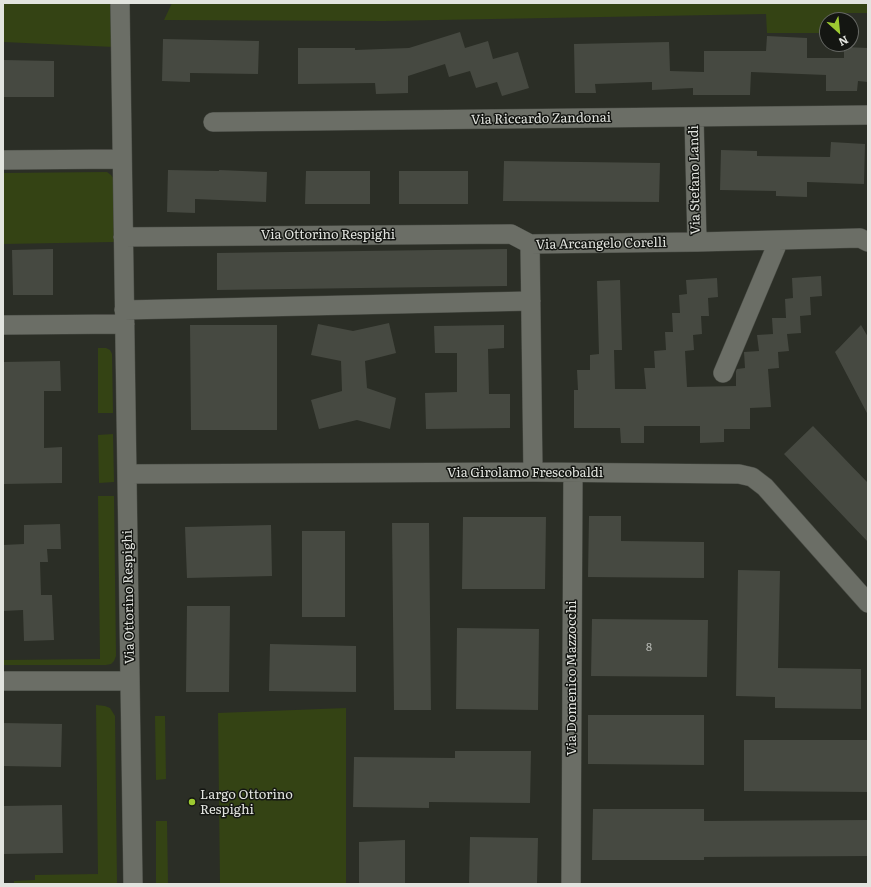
<!DOCTYPE html>
<html>
<head>
<meta charset="utf-8">
<style>
	body { margin:0 }
	#map { position:relative; width:871px; height:887px; overflow:hidden; background:#2b2e26; font-family:Literata,serif }
	canvas { display:block }
	.frame { position:absolute; inset:0; border:4px solid #e2e4df; pointer-events:none }
	.north { position:absolute; left:819px; top:12px; width:40px; height:40px; box-sizing:border-box; background:#141612; border:1px solid #666864; border-radius:50%; rotate:153deg; font-size:11px; font-weight:700; line-height:16px; text-align:center; color:#e2e4df }
	.north::after { content:''; display:block; margin:auto; width:14px; height:18px; background:#9dca31; clip-path:polygon(50% 0,100% 100%,50% 72%,0 100%) }
</style>
</head>
<body>
<div id="map">
<canvas width="871" height="887"></canvas>
<div class="frame"></div>
<div class="north">N</div>
</div>
<script>
const ctx = document.querySelector('canvas').getContext('2d');
ctx.lineJoin = 'round';
function fillPath(path, color) { ctx.fillStyle = color; ctx.fill(path, 'evenodd'); }
const poly = rows => new Path2D(rows.map(r => 'M' + r).join(''));
function trace(path, color, width, dash) { ctx.strokeStyle = color; ctx.lineWidth = width; ctx.lineCap = dash ? 'butt' : 'round'; ctx.setLineDash(dash || []); ctx.stroke(path); }
function drawText(font, color, halo, rows, align = 'center') {
  ctx.font = font + ' Literata,serif'; ctx.lineWidth = 3; ctx.setLineDash([]); ctx.textBaseline = 'middle'; ctx.strokeStyle = halo; ctx.fillStyle = color; for (const [text, x, y, turn = 0] of rows) {
    ctx.save(); ctx.translate(x, y); ctx.rotate((+turn || 0) * Math.PI / 180); ctx.textAlign = isNaN(turn) ? turn : align; if (halo) ctx.strokeText(text, 0, 0); ctx.fillText(text, 0, 0); ctx.restore();
  }
}
fillPath(poly([
	[3,3,112,3,114,47,3,42],
	[172,3,868,3,868,13,838,13,833,20,827,20,827,29,824,33,767,33,766,14,384,21,164,20],
	[107,172,111,175,114,179,114,242,3,244,3,173],
	[98,348,106,348,110,350,112,354,113,413,98,413],
	[113,434,114,482,99,483,98,435],
	[98,496,114,496,116,656,114,661,111,664,106,665,3,665,3,660,100,659],
	[96,705,105,706,110,708,115,716,117,884,14,884,14,881,35,880,35,875,98,874],
	[346,708,346,884,220,884,218,713],
	[155,716,165,716,166,779,156,780],
	[156,821,167,821,168,884,156,884]
]), '#344314');
fillPath(poly([
	[460,32,465,48,488,41,493,59,518,52,529,88,502,96,497,82,476,88,470,71,449,77,445,64,408,76,408,93,376,94,375,83,298,84,298,48,355,48,355,50,409,48],
	[767,36,807,38,807,58,844,58,844,47,868,48,868,82,858,81,857,91,826,91,826,75,751,72,750,95,693,95,693,88,652,90,652,82,595,84,596,93,575,93,574,44,669,42,670,71,704,72,704,51,766,51],
	[163,39,259,41,258,74,190,73,190,82,162,81],
	[3,60,54,61,54,97,3,97],
	[831,142,865,144,864,184,807,182,807,197,776,196,776,191,720,190,721,150,757,151,757,156,830,157],
	[504,161,660,163,659,202,503,201],
	[168,170,219,171,219,170,267,172,266,202,195,199,195,213,167,212],
	[306,171,370,171,370,204,305,204],
	[399,171,468,171,468,204,399,204],
	[53,249,53,295,13,295,12,250],
	[507,249,507,286,217,290,217,253],
	[821,276,822,296,810,297,811,315,800,316,801,333,787,334,789,351,778,352,779,368,768,369,771,407,750,408,750,429,724,429,724,442,700,443,700,426,644,426,644,443,621,443,620,428,574,428,574,390,578,390,577,370,590,370,590,355,599,354,597,281,620,280,622,350,614,350,615,389,646,389,644,368,655,368,654,351,666,350,665,332,673,332,672,313,680,313,679,295,687,294,686,280,717,278,718,297,708,298,709,316,701,316,702,334,693,335,694,350,685,351,687,387,736,386,736,371,737,369,745,368,744,352,759,351,757,335,773,334,772,318,786,318,785,299,793,298,792,278],
	[389,323,396,353,365,361,367,388,396,398,390,429,357,420,319,429,311,400,342,391,341,361,311,355,318,324,353,331],
	[190,325,277,325,277,430,191,430],
	[504,325,504,348,488,349,489,394,510,394,510,428,426,429,425,393,457,392,457,353,435,353,434,326],
	[861,325,868,337,868,415,835,352],
	[60,361,61,391,44,391,44,448,62,447,62,483,3,484,3,362],
	[813,426,868,483,868,542,784,454],
	[589,516,621,516,621,541,704,542,704,578,588,577],
	[463,517,546,517,545,589,462,589],
	[392,523,429,523,431,710,394,710],
	[60,524,61,549,47,549,48,562,40,562,41,595,52,595,54,640,24,641,23,610,3,611,3,545,24,544,24,525],
	[271,525,272,576,187,578,185,527],
	[302,531,345,531,345,617,302,617],
	[738,570,780,571,778,668,861,669,861,709,775,708,775,697,736,696],
	[187,606,230,606,229,692,186,692],
	[592,619,708,620,707,677,591,676],
	[457,628,539,629,538,710,456,709],
	[270,644,356,646,356,692,269,691],
	[588,715,704,715,704,765,588,764],
	[3,723,62,724,61,767,3,766],
	[744,740,868,740,868,792,744,791],
	[455,751,531,751,530,803,429,802,429,808,353,807,354,757,455,758],
	[62,805,63,853,3,854,3,806],
	[593,809,704,809,704,821,868,820,868,856,704,857,704,860,592,860],
	[470,837,538,838,537,884,469,884],
	[405,840,405,884,359,884,359,842]
]), '#464941');
const minor = poly([
	[120,3,133,884],
	[694,117,697,242],
	[213,122,868,115],
	[3,160,122,159],
	[123,237,511,234,530,244],
	[124,310,531,301],
	[3,325,125,324],
	[723,373,779,240],
	[533,472,530,244,697,242,860,238,868,242],
	[127,474,533,472,739,474,752,477,765,487,868,603],
	[3,681,130,681],
	[571,884,573,473]
]);
trace(minor, '#494c45', 20);
trace(minor, '#6b6e66', 19);
for (const [x, y, r, color] of [
	[192,802,4,"#9dca31"]
]) { const dot = new Path2D(); dot.arc(x, y, r, 0, 2 * Math.PI); ctx.fillStyle = color; ctx.fill(dot); trace(dot, '#141612', 1.5); }
drawText('11px', '#bbbdb8', null, [
	["8",649,648]
]);
drawText('13px', '#e2e4df', '#141612', [
	["Via Riccardo Zandonai",541,119,-1],
	["Via Stefano Landi",695,180,-91],
	["Via Ottorino Respighi",328,235],
	["Via Arcangelo Corelli",601,244,-1],
	["Via Girolamo Frescobaldi",525,473],
	["Via Ottorino Respighi",129,597,-91],
	["Via Domenico Mazzocchi",572,678,-90]
]);
drawText('13px', '#e2e4df', '#141612', [
	["Largo Ottorino",200,795],
	["Respighi",200,810]
], 'left');
</script>
</body>
</html>
